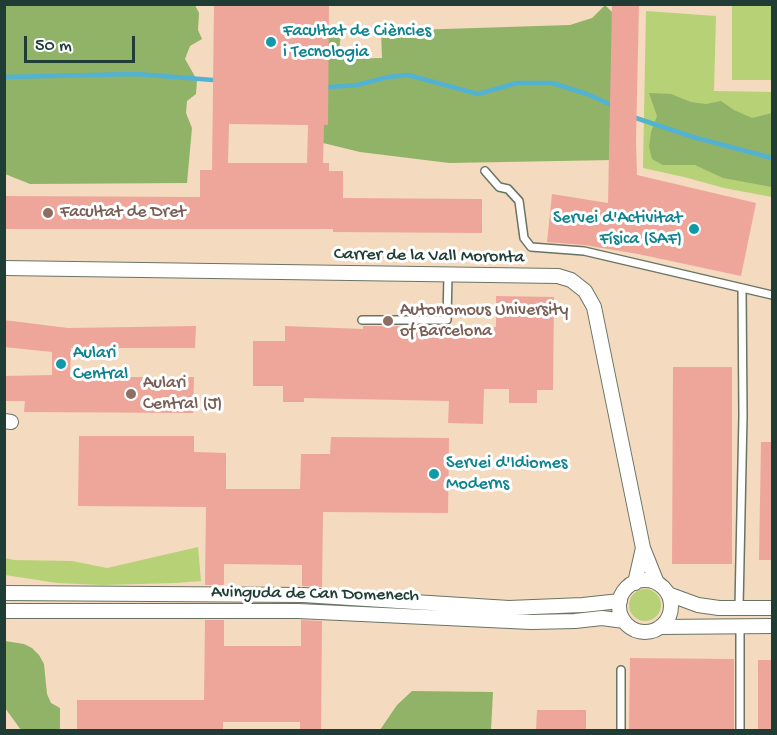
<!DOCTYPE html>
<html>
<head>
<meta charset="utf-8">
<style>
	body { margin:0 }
	#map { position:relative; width:777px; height:735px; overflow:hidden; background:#f4dabe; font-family:"Gochi Hand",sans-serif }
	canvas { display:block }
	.frame { position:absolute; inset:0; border:6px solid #1f3d34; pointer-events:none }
	.scale { position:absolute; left:24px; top:36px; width:111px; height:27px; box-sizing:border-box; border:3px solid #1f3d34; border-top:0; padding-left:8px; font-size:18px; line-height:21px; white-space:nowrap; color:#1f3d34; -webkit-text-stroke:4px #fff; paint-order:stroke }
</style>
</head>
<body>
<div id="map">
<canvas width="777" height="735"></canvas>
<div class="frame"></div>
<div class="scale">50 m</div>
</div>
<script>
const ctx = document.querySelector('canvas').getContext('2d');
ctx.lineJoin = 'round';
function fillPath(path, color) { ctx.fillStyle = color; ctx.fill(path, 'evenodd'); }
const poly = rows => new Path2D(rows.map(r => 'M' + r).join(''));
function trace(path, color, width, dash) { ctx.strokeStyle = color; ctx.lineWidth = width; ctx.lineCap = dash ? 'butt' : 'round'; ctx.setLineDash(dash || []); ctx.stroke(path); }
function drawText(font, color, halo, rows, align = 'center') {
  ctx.font = font + ' "Gochi Hand",sans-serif'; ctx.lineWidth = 6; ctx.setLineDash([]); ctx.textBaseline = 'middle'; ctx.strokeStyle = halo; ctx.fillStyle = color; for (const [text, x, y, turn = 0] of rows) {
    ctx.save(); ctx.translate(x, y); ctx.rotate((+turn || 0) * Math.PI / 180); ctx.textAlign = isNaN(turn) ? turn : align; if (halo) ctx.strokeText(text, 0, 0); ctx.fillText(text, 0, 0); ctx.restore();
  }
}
fillPath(poly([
	[732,5,772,5,772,80,732,80],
	[646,11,716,16,714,91,772,92,772,197,724,188,684,177,643,168],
	[198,547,201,581,176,583,102,585,57,583,5,575,5,558,14,560,72,561,107,568],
	'629 605a16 16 0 1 1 32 0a16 16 0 1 1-32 0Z'
]), '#b7d177');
fillPath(poly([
	[4,5,195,5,199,13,198,30,202,39,190,46,185,59,197,80,196,94,187,101,186,113,192,128,187,183,30,184,5,174],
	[605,5,616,16,613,160,449,163,360,152,319,142,325,34,342,26,338,59,382,58,381,31,570,25,592,18],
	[649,93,671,94,691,102,706,104,721,101,734,110,752,118,772,113,772,187,723,178,695,165,663,165,652,159,649,147,651,132,657,116],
	[5,641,24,644,32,648,39,655,44,664,47,694,51,703,60,708,60,730,21,730,5,708],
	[412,691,493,692,491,730,380,730,397,705]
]), '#91b368');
trace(poly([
	[4,77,136,74,213,80],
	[329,87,357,85,388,77,408,75,478,94,517,83,552,83,587,94,609,104],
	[636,118,693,137,772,158]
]), '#53b2d2', 4.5);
fillPath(poly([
	[214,4,329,4,328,125,324,125,323,163,329,163,329,171,343,171,343,198,482,199,482,233,333,232,333,229,4,229,4,196,200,197,200,170,212,170],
	[229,124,308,125,307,163,228,163],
	[639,4,636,141,637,175,756,203,741,276,638,254,584,245,547,242,552,194,608,203,612,5],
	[496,296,554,297,553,390,537,390,537,403,509,403,509,389,484,389,483,424,448,423,449,401,304,398,304,402,283,402,283,386,253,386,253,341,285,341,285,326,363,329,363,326,496,327],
	[4,320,68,328,196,326,195,348,71,348,70,377,194,377,193,413,24,412,25,401,4,401,4,376,52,375,52,352,4,347],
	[673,367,732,367,732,564,672,564],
	[79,436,194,436,194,452,226,453,226,489,300,489,301,454,330,454,331,437,449,438,448,513,323,512,322,587,302,586,302,565,224,564,224,585,205,585,206,507,78,506],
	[761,442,772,442,772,560,759,560],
	[205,620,224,620,224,646,301,646,301,620,322,621,321,730,300,730,300,722,223,722,223,730,77,730,77,700,204,700],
	[630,658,734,659,734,730,629,730],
	[758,660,772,660,772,730,758,730],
	[537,710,586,710,586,730,536,730]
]), '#efa69a');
const lane = poly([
	[485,171,499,187,508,189,519,201,524,238,531,247,584,251,772,295],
	[362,320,447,320,448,275],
	[739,607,743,416,742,289],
	[621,670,621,730],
	[740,730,740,626]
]);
const street = poly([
	[4,268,558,276,571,280,585,291,594,307,643,548,657,583],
	[4,421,11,422],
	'619 606a26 26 0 1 1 52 0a26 26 0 1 1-52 0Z',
	[635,583,643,548],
	[4,593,303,595,509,608,583,605,620,601],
	[668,594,698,605,719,608,772,608],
	[4,611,298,611,531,622,575,621,602,618,624,621],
	[660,627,772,626]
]);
trace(lane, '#6a7464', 10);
trace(street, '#6a7464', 16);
trace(lane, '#fff', 7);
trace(street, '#fff', 14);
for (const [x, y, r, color] of [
	[271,42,6,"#0f9aa8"],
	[48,213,6,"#8d6e63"],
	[694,229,6,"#0f9aa8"],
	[388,321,6,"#8d6e63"],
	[61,364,6,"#0f9aa8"],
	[131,394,6,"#8d6e63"],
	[434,474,6,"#0f9aa8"]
]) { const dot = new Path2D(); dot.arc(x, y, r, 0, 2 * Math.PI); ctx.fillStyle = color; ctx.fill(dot); trace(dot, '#fff', 2); }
drawText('18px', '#0d838f', '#fff', [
	["Facultat de Ciències",283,32],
	["i Tecnologia",283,53],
	["Servei d'Activitat",682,219,"right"],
	["Física (SAF)",682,240,"right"],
	["Aulari",73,354],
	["Central",73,375],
	["Servei d'Idiomes",446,464],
	["Moderns",446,485]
], 'left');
drawText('18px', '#785e54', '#fff', [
	["Facultat de Dret",60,213],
	["Autonomous University",400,311],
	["of Barcelona",400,332],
	["Aulari",143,384],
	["Central (J)",143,405]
], 'left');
drawText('18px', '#1f3d34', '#fff', [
	["Carrer de la Vall Moronta",429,257,1],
	["Avinguda de Can Domenech",315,595,1]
]);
</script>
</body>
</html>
